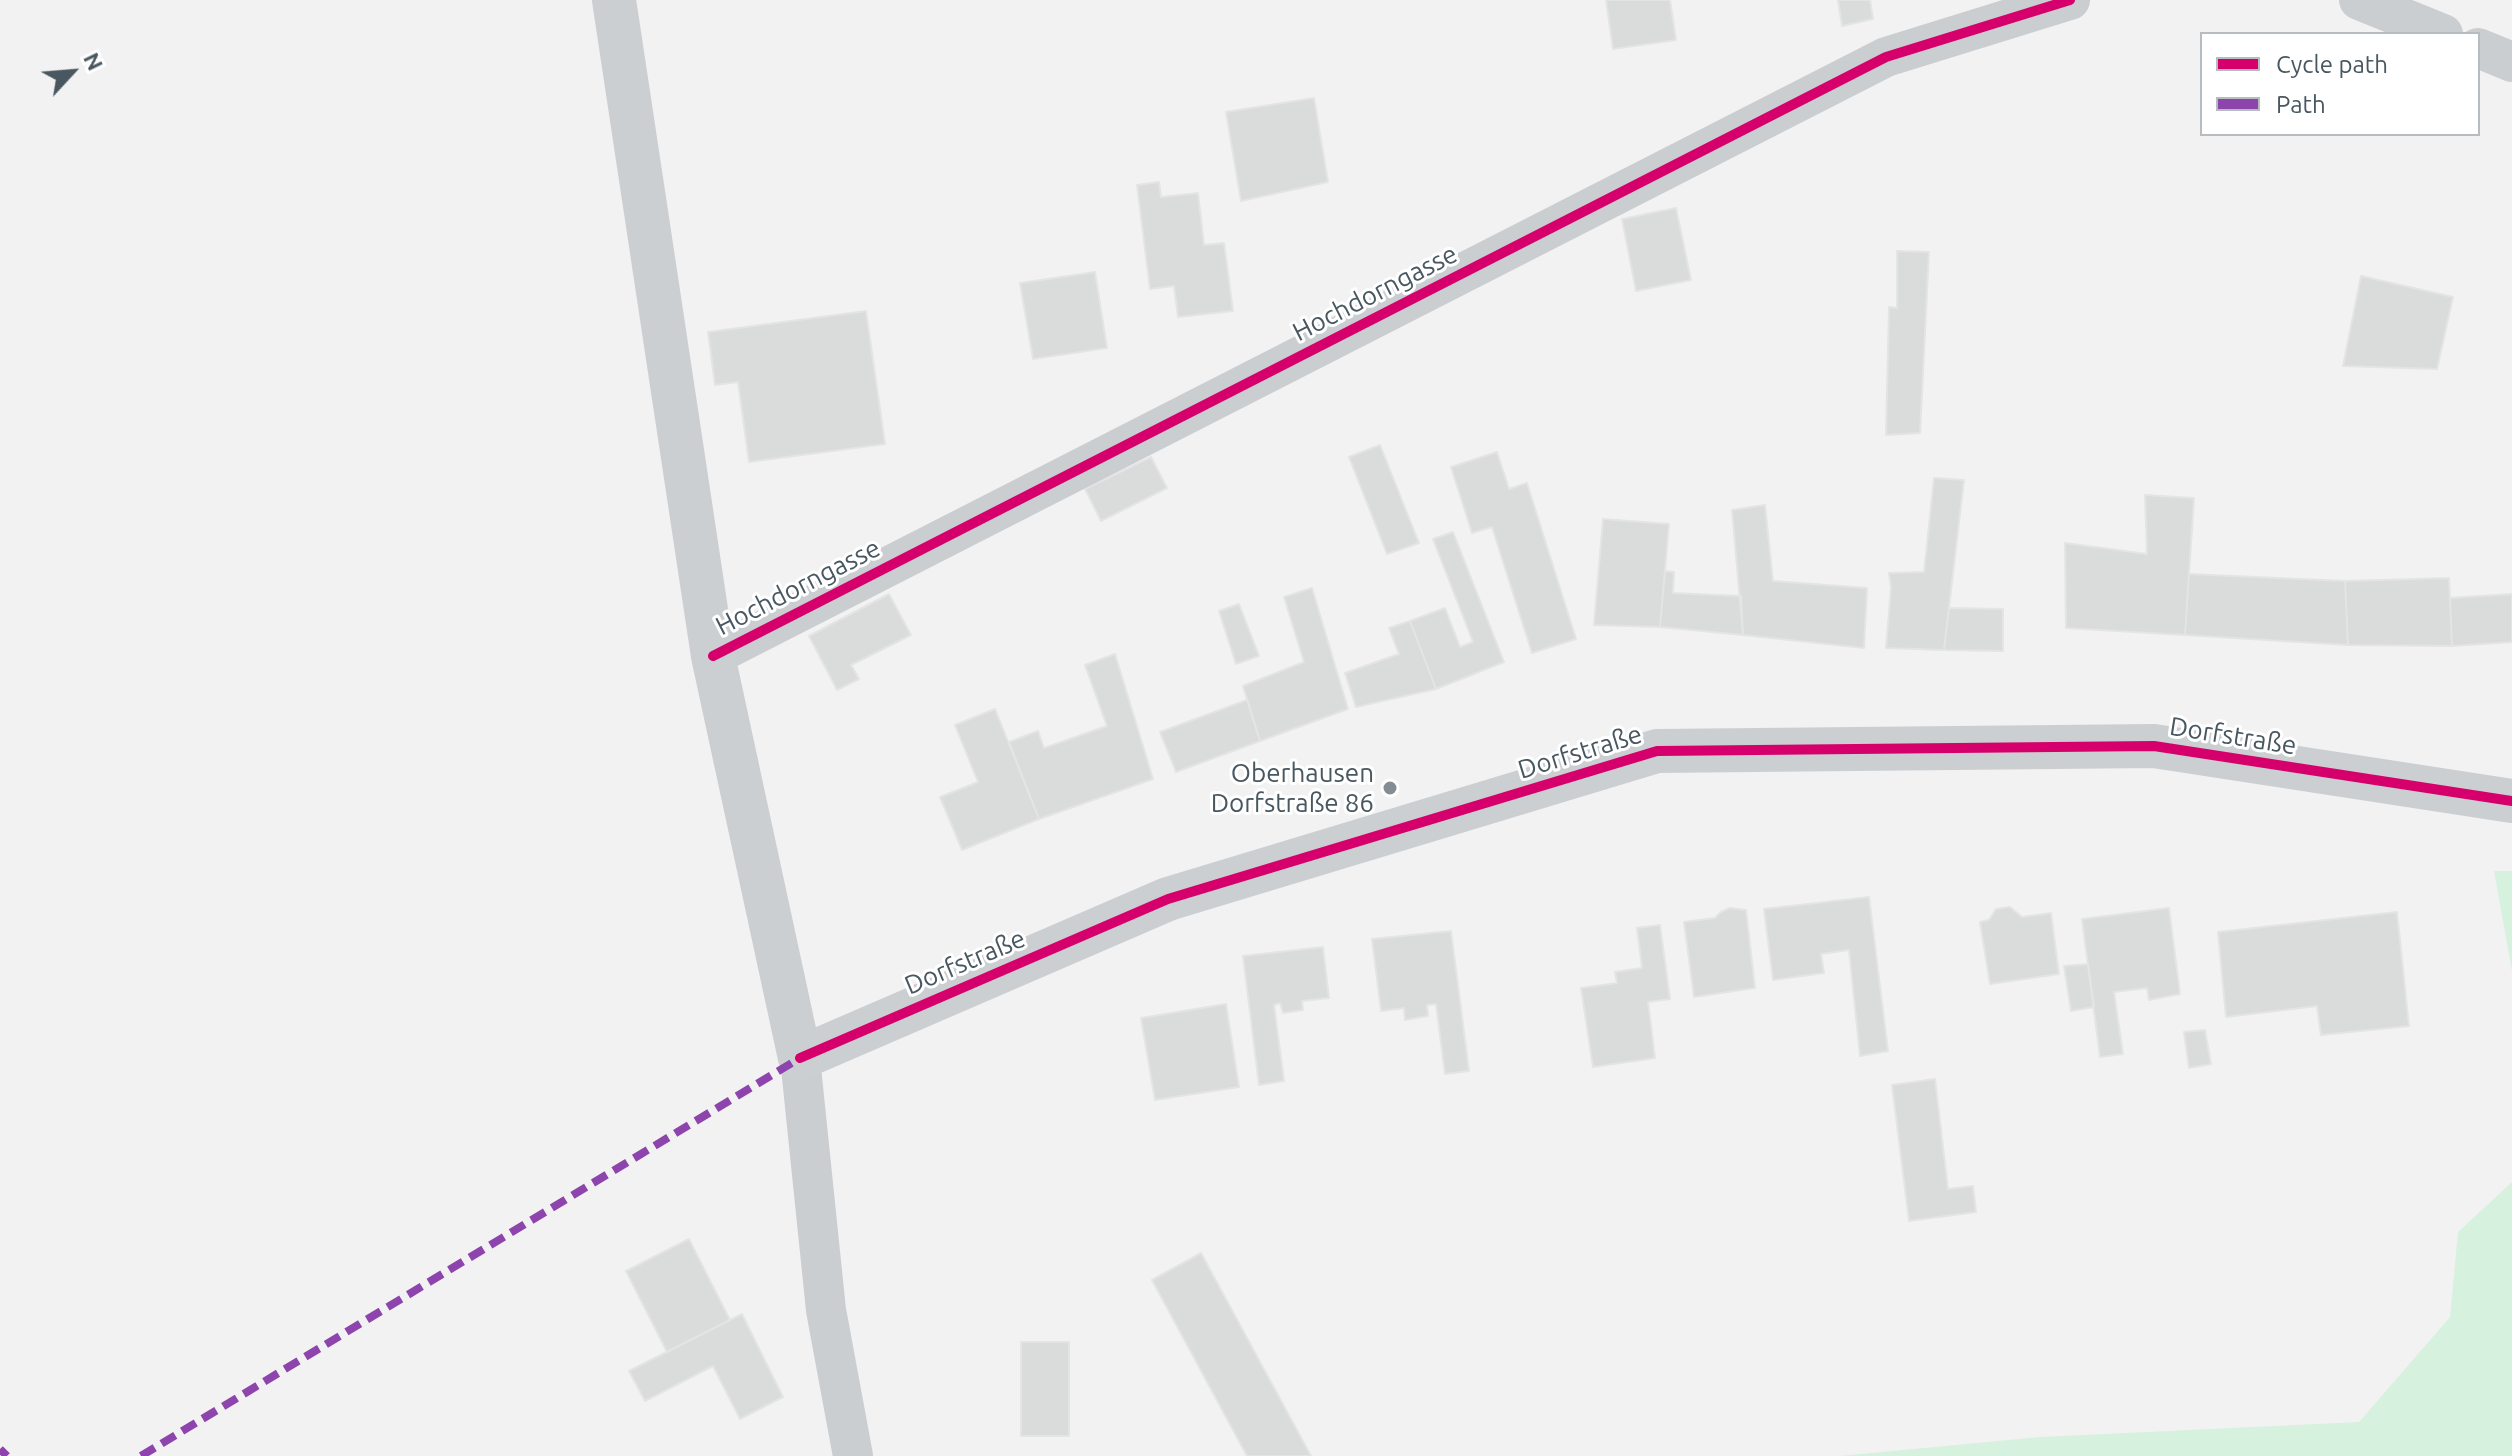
<!DOCTYPE html>
<html>
<head>
<meta charset="utf-8">
<style>
	body { margin:0 }
	#map { position:relative; width:2512px; height:1456px; overflow:hidden; background:#f3f2f2; font-family:Ubuntu,sans-serif }
	canvas { display:block }
	.legend { position:absolute; left:2200px; top:32px; width:280px; height:104px; box-sizing:border-box; background:#fff; border:2px solid #b6bcbf; margin:0; padding:10px 14px; list-style:none; font-size:24px; color:#485760 }
	.legend li { display:flex; align-items:center; gap:16px; height:40px }
	.legend b { width:40px; border:2px solid #b6bcbf }
	.north { position:absolute; left:32px; top:32px; width:80px; height:80px; -webkit-text-stroke:6px #fff; paint-order:stroke; rotate:64deg; font-size:22px; font-weight:700; line-height:32px; text-align:center; color:#485760 }
	.north::after { content:''; display:block; margin:auto; width:28px; height:36px; background:#485760; clip-path:polygon(50% 0,100% 100%,50% 72%,0 100%) }
</style>
</head>
<body>
<div id="map">
<canvas width="2512" height="1456"></canvas>
<ul class="legend">
<li><b style="height:10px;background:#d6006c"></b>Cycle path</li>
<li><b style="height:10px;background:#8e44ad"></b>Path</li>
</ul>
<div class="north">N</div>
</div>
<script>
const ctx = document.querySelector('canvas').getContext('2d');
ctx.lineJoin = 'round';
function fillPath(path, color) { ctx.fillStyle = color; ctx.fill(path, 'evenodd'); }
const poly = rows => new Path2D(rows.map(r => 'M' + r).join(''));
function trace(path, color, width, dash) { ctx.strokeStyle = color; ctx.lineWidth = width; ctx.lineCap = dash ? 'butt' : 'round'; ctx.setLineDash(dash || []); ctx.stroke(path); }
function drawText(font, color, halo, rows, align = 'center') {
  ctx.font = font + ' Ubuntu,sans-serif'; ctx.lineWidth = 6; ctx.setLineDash([]); ctx.textBaseline = 'middle'; ctx.strokeStyle = halo; ctx.fillStyle = color; for (const [text, x, y, turn = 0] of rows) {
    ctx.save(); ctx.translate(x, y); ctx.rotate((+turn || 0) * Math.PI / 180); ctx.textAlign = isNaN(turn) ? turn : align; if (halo) ctx.strokeText(text, 0, 0); ctx.fillText(text, 0, 0); ctx.restore();
  }
}
fillPath(poly([
	[2494,871,2512,871,2512,971],
	[2512,1182,2512,1456,1839,1456,2040,1437,2359,1422,2450,1317,2458,1232]
]), '#d6f2de');
const building = poly([
	[1606,0,1670,0,1676,40,1613,49,1606,0],
	[1838,0,1870,0,1873,19,1842,26,1838,0],
	[1314,98,1328,182,1241,201,1226,112,1314,98],
	[1159,182,1161,197,1198,193,1204,245,1224,243,1233,311,1178,317,1174,286,1150,289,1137,185,1159,182],
	[1676,208,1691,280,1636,291,1622,219,1676,208],
	[1897,251,1929,252,1920,433,1886,435,1889,307,1897,308,1897,251],
	[1095,272,1107,348,1033,359,1020,283,1095,272],
	[2361,276,2453,297,2437,369,2343,366,2361,276],
	[866,311,885,444,749,462,738,382,715,385,708,332,866,311],
	[1380,445,1419,543,1387,554,1349,457,1380,445],
	[1497,452,1509,489,1527,483,1576,639,1532,653,1492,527,1472,533,1451,467,1497,452],
	[1151,457,1167,488,1101,521,1085,489,1151,457],
	[1934,478,1964,480,1944,650,1886,648,1891,588,1889,573,1924,572,1934,478],
	[2145,495,2194,498,2185,635,2066,628,2065,543,2147,554,2145,495],
	[1765,505,1773,581,1867,588,1864,648,1743,635,1732,510,1765,505],
	[1603,519,1669,524,1660,627,1594,625,1603,519],
	[1453,532,1504,662,1436,689,1410,621,1445,608,1460,647,1473,642,1433,539,1453,532],
	[1665,571,1674,572,1673,593,1741,596,1743,635,1660,627,1665,571],
	[2189,574,2345,581,2348,645,2185,635,2189,574],
	[2449,578,2452,646,2348,645,2345,581,2449,578],
	[1312,588,1348,709,1260,741,1243,686,1304,662,1284,597,1312,588],
	[889,594,911,635,851,665,859,679,837,690,809,636,889,594],
	[2512,594,2512,642,2452,646,2450,598,2512,594],
	[1239,604,1259,656,1236,664,1219,611,1239,604],
	[1949,608,2003,609,2003,651,1944,650,1949,608],
	[1410,621,1436,689,1356,707,1345,673,1399,654,1389,628,1410,621],
	[1115,654,1153,779,1039,819,1009,742,1038,731,1044,748,1107,726,1085,665,1115,654],
	[1247,700,1260,741,1176,772,1160,732,1247,700],
	[995,709,1039,819,962,850,940,797,978,782,955,725,995,709],
	[1869,897,1888,1051,1860,1056,1849,950,1821,954,1824,973,1773,980,1764,909,1869,897],
	[2010,907,2022,917,2051,913,2059,974,1990,984,1980,922,1989,920,1996,909,2010,907],
	[1730,908,1746,910,1755,988,1694,997,1684,922,1715,918,1721,912,1730,908],
	[2169,908,2180,994,2149,1000,2147,988,2114,992,2123,1054,2100,1057,2082,919,2169,908],
	[2397,912,2409,1026,2321,1035,2317,1006,2226,1017,2218,932,2397,912],
	[1660,925,1670,999,1648,1002,1655,1058,1593,1067,1581,988,1617,983,1615,972,1642,968,1637,928,1660,925],
	[1451,931,1469,1071,1445,1074,1436,1004,1427,1005,1428,1016,1405,1020,1404,1008,1381,1011,1372,939,1451,931],
	[1323,947,1329,998,1302,1001,1303,1010,1283,1013,1280,1003,1274,1005,1284,1081,1259,1085,1243,956,1323,947],
	[2088,964,2094,1007,2071,1011,2064,966,2088,964],
	[1226,1004,1239,1087,1155,1100,1141,1018,1226,1004],
	[2205,1030,2211,1064,2189,1068,2184,1032,2205,1030],
	[1935,1079,1948,1189,1973,1186,1976,1212,1909,1221,1892,1085,1935,1079],
	[689,1239,730,1320,667,1352,626,1271,689,1239],
	[1201,1253,1311,1456,1247,1456,1152,1280,1201,1253],
	[742,1314,783,1397,740,1419,713,1366,645,1401,629,1371,742,1314],
	[1021,1342,1069,1342,1069,1436,1021,1436,1021,1342]
]);
fillPath(building, '#dadbdb');
trace(building, '#e4e4e5', 2);
trace(poly([
	[2359,0,2443,34],
	[2478,48,2512,62],
	[713,656,1886,57,2070,0],
	[800,1058,826,1310,853,1456]
]), '#cbced1', 40);
trace(poly([
	[614,0,713,656,800,1058,1168,899,1657,751,2154,746,2512,801]
]), '#cccfd2', 44);
trace(poly([
	[0,1449,7,1456],
	[141,1456,800,1058]
]), '#8e44ad', 8, [16, 8]);
trace(poly([
	[713,656,1886,57,2070,0],
	[800,1058,1168,899,1657,751,2154,746,2512,801]
]), '#d6006c', 10);
for (const [x, y, r, color] of [
	[1390,788,8,"#848d93"]
]) { const dot = new Path2D(); dot.arc(x, y, r, 0, 2 * Math.PI); ctx.fillStyle = color; ctx.fill(dot); trace(dot, '#fff', 3); }
drawText('26px', '#485760', '#fff', [
	["Hochdorngasse",1375,293,-27],
	["Hochdorngasse",798,587,-27],
	["Dorfstraße",2233,736,9],
	["Dorfstraße",1580,752,-17],
	["Dorfstraße",965,962,-23]
]);
drawText('26px', '#485760', '#fff', [
	["Oberhausen",1374,773],
	["Dorfstraße 86",1374,803]
], 'right');
</script>
</body>
</html>
